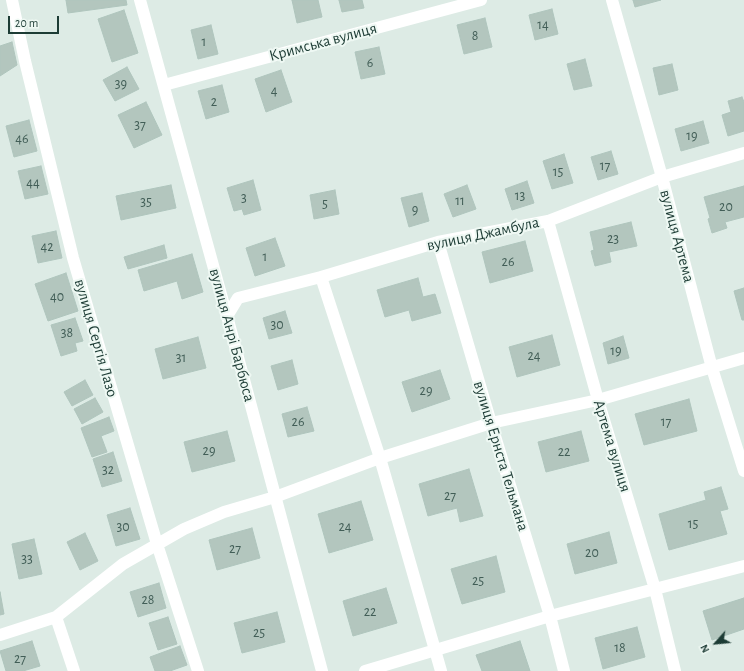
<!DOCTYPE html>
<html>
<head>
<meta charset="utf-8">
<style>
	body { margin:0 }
	#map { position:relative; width:744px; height:671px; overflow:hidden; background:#ddebe5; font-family:"Alegreya Sans",sans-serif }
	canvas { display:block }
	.north { position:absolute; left:696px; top:623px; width:40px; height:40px; -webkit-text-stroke:3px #eef8f3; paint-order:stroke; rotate:243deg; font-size:11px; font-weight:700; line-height:16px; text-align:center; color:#1d3c35 }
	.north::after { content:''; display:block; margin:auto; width:14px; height:18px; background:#1d3c35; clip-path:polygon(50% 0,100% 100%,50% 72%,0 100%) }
	.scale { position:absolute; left:8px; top:16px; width:51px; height:18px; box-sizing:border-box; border:2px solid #1d3c35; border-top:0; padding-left:5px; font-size:12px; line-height:14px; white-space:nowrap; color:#1d3c35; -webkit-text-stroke:3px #eef8f3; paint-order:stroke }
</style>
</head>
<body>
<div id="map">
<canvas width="744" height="671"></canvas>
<div class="north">N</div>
<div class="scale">20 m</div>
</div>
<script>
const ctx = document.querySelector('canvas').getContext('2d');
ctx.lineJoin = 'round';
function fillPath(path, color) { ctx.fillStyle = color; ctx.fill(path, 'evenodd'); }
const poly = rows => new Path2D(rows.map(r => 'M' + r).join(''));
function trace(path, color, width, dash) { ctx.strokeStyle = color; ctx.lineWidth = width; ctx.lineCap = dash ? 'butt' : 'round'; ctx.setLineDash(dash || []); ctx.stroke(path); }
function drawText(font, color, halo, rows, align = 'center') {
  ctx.font = font + ' "Alegreya Sans",sans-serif'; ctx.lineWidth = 4; ctx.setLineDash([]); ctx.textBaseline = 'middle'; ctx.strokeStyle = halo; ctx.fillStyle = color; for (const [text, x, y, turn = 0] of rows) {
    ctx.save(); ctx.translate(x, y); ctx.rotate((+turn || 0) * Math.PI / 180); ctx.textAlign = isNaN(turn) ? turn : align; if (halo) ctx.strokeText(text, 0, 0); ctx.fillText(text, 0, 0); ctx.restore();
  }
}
const building = poly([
	[66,0,126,0,127,5,68,13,66,0],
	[292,0,318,0,322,17,297,23,292,0],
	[339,0,362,0,364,8,342,12,339,0],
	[633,0,661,0,635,7,633,0],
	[552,9,558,34,535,40,529,15,552,9],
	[124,10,138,53,112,62,98,19,124,10],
	[485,18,492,47,464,54,457,25,485,18],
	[211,25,218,54,198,59,191,30,211,25],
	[12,42,17,65,0,76,0,46,12,42],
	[379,47,385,74,361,79,355,52,379,47],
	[585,59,592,86,574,90,567,64,585,59],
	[672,64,678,90,659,95,653,68,672,64],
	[127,67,139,89,115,101,103,80,127,67],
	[281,70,292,102,266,112,255,79,281,70],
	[222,85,229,112,206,119,198,91,222,85],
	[742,97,744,102,744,131,728,136,722,115,731,112,728,101,742,97],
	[146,102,162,135,134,148,118,115,146,102],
	[29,120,37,151,14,157,6,126,29,120],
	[703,121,709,143,681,151,675,129,703,121],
	[611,151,618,174,598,180,591,157,611,151],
	[564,154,573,183,552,189,543,161,564,154],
	[41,166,48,194,25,199,18,171,41,166],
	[253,180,261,210,244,215,242,209,234,211,227,188,253,180],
	[527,181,534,203,512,210,505,189,527,181],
	[171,185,176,208,121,220,116,196,171,185],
	[467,185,476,209,453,217,444,194,467,185],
	[744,186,744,217,725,222,727,228,712,233,708,219,710,218,704,197,744,186],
	[335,190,339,214,314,219,310,195,335,190],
	[422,193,429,221,409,227,401,198,422,193],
	[631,222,637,246,609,252,611,262,595,266,591,251,594,250,590,232,631,222],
	[56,231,62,258,38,263,32,236,56,231],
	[275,238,285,266,255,276,246,248,275,238],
	[525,241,533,271,490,283,482,252,525,241],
	[164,245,167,258,128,269,124,257,164,245],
	[192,254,203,292,182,299,177,281,144,291,138,270,192,254],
	[66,273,78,311,48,321,35,284,66,273],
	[418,278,423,297,435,294,441,313,412,321,409,310,385,317,377,290,418,278],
	[744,288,744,320,742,320,734,291,744,288],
	[285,311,292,333,269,339,263,318,285,311],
	[75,318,83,341,75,343,77,351,61,356,51,325,75,318],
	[552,335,560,365,517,377,509,347,552,335],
	[623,336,629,358,608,364,603,343,623,336],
	[198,337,206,368,163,379,155,349,198,337],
	[292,360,298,384,278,390,271,366,292,360],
	[440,370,450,399,412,412,402,382,440,370],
	[85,380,93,395,72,406,64,392,85,380],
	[95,398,103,412,82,424,74,409,95,398],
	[689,399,697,431,644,445,635,414,689,399],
	[307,407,314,431,288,437,282,414,307,407],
	[109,417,114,431,101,436,107,452,92,457,81,428,109,417],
	[227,431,235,461,192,472,184,442,227,431],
	[581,431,589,461,546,472,538,442,581,431],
	[113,452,122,481,102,487,93,459,113,452],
	[469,469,483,516,460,522,457,508,428,516,419,484,469,469],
	[721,487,728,509,720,511,727,534,669,550,659,514,706,500,704,492,721,487],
	[361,501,373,540,329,553,318,514,361,501],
	[130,508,140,539,116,546,107,515,130,508],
	[252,528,260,558,217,570,209,540,252,528],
	[609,532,617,563,575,574,567,544,609,532],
	[85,533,98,561,80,570,67,542,85,533],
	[34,539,42,574,19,579,12,544,34,539],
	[496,556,505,592,462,604,451,569,496,556],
	[159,583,166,608,138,617,130,592,159,583],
	[386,588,397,623,353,636,343,601,386,588],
	[0,592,4,614,0,615,0,592],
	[744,598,744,629,712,640,703,611,744,598],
	[277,612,285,642,242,653,234,623,277,612],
	[168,617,177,644,158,650,149,623,168,617],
	[637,627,645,657,603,669,595,638,637,627],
	[32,641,40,666,23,671,6,671,0,651,32,641],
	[520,641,530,671,482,671,476,655,520,641],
	[180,646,187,665,170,671,155,671,150,657,180,646]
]);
fillPath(building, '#b3c6be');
trace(building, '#afc5bd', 1);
trace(poly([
	[12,0,25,61,73,258,157,544,198,671],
	[140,0,227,316,322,671],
	[612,0,662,177,712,368,744,471],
	[164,85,481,0],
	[548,221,598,400,655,589,675,671],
	[438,242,491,423,550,616,564,671],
	[321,277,380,458,441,671],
	[227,316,238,298,321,277,438,242,548,221,662,177,744,153],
	[56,617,74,671],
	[0,635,56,617,123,564,184,529,224,512,275,497,380,458,491,423,598,400,744,358],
	[365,671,550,616,744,566]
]), '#fff', 12);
drawText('14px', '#425e57', null, [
	["14",543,25],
	["8",475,36],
	["1",204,42],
	["6",370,63],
	["39",121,84],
	["4",274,91],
	["2",214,102],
	["37",140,125],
	["19",692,136],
	["46",22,139],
	["17",605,166],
	["15",558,172],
	["44",33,183],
	["13",520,196],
	["3",244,198],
	["11",460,201],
	["35",146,202],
	["5",325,204],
	["20",726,207],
	["9",415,210],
	["23",613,239],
	["42",47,247],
	["1",265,257],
	["26",508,262],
	["40",57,297],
	["30",277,325],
	["38",67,333],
	["19",616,351],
	["24",534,356],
	["31",181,358],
	["29",426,391],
	["26",298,422],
	["17",666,422],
	["29",209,451],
	["22",564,452],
	["32",108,470],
	["27",450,496],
	["15",693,524],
	["30",123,527],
	["24",345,527],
	["27",235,549],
	["20",592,553],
	["33",27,559],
	["25",478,581],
	["28",148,600],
	["22",370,612],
	["25",259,633],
	["18",620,648],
	["27",20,659]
]);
drawText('16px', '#1d3c35', '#eef8f3', [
	["Кримська вулиця",323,42,-15],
	["вулиця Джамбула",483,234,-12],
	["вулиця Артема",677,236,75],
	["вулиця Анрі Барбюса",232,335,75],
	["вулиця Сергія Лазо",96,338,74],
	["Артема вулиця",612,446,73],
	["вулиця Ернста Тельмана",501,456,73]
]);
</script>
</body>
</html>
